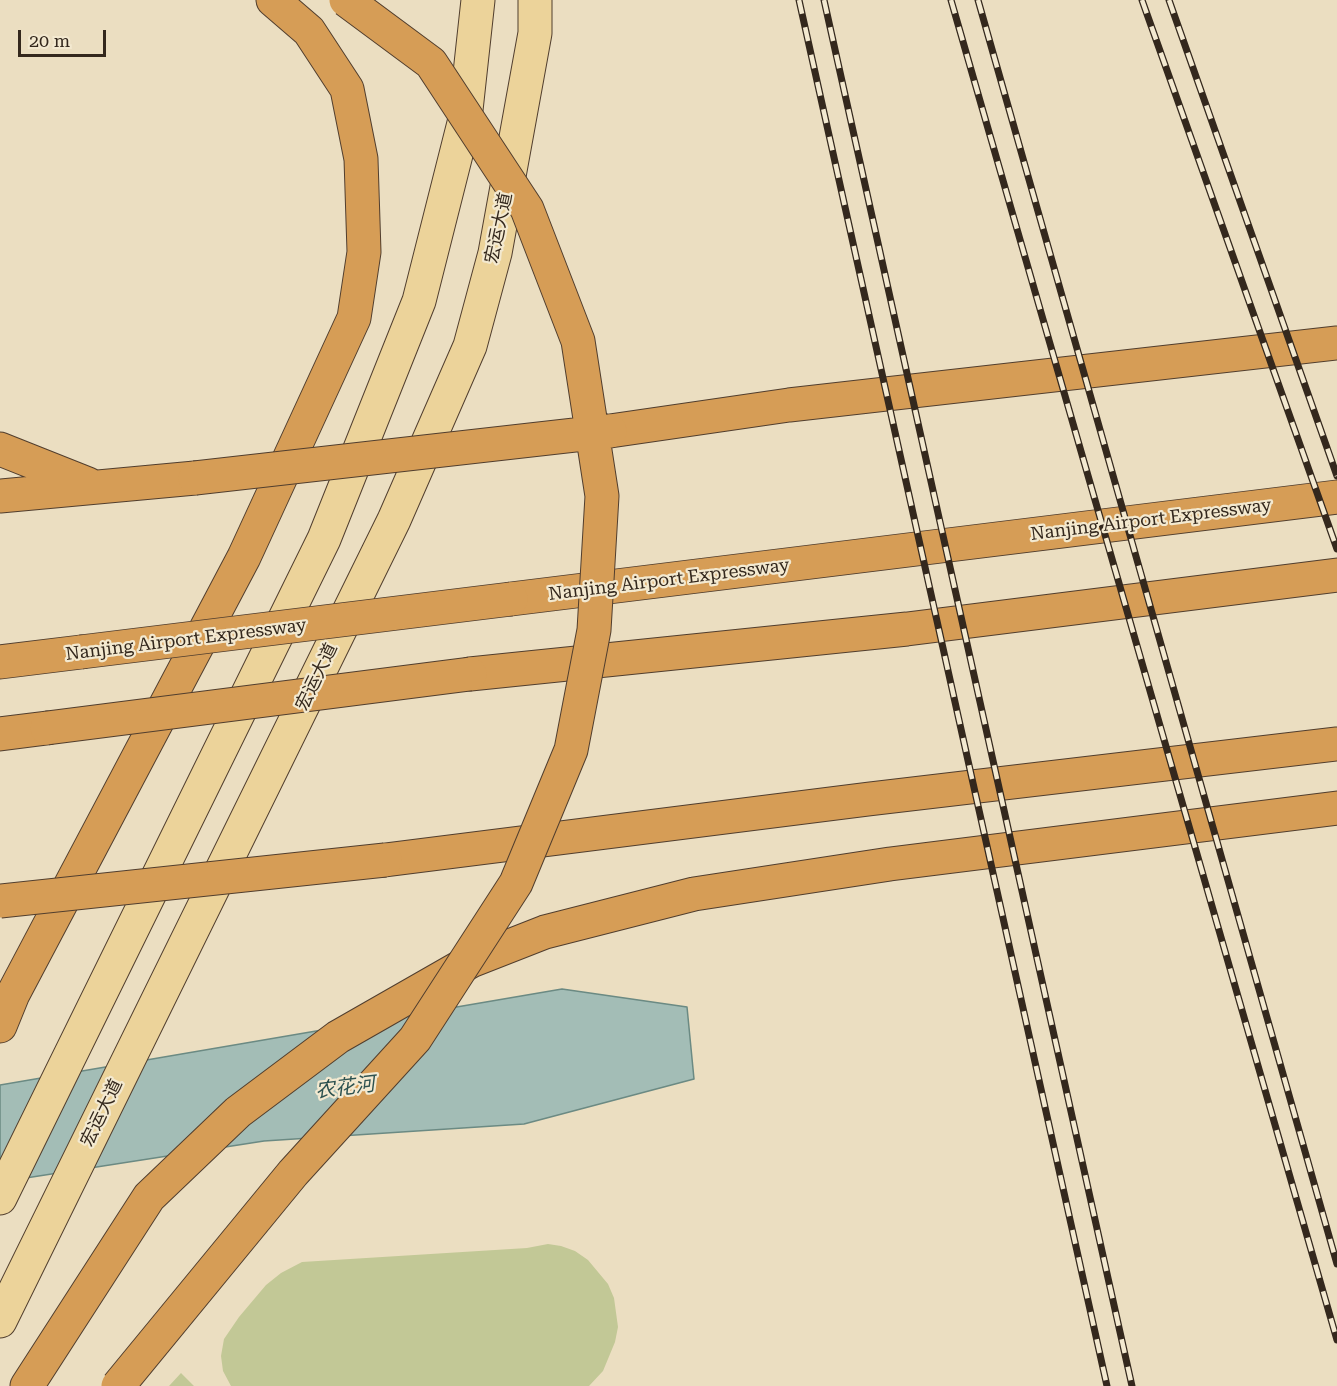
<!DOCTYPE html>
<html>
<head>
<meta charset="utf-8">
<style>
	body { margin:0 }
	#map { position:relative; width:1337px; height:1386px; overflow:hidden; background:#ebdec1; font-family:"Roboto Serif",serif }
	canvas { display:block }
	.scale { position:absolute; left:18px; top:30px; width:88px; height:27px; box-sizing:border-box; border:3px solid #34281d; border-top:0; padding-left:8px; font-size:18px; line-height:21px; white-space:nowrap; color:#34281d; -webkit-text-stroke:4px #f3e9d0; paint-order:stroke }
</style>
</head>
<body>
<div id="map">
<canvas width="1337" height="1386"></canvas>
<div class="scale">20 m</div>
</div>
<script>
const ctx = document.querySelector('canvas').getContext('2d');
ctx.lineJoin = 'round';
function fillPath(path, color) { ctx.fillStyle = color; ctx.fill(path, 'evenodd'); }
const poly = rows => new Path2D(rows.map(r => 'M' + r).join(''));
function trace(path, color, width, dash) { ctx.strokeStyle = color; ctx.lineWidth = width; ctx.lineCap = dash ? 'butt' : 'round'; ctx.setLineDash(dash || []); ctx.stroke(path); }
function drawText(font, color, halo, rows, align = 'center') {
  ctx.font = font + ' "Roboto Serif","Noto Sans SC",serif'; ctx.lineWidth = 4.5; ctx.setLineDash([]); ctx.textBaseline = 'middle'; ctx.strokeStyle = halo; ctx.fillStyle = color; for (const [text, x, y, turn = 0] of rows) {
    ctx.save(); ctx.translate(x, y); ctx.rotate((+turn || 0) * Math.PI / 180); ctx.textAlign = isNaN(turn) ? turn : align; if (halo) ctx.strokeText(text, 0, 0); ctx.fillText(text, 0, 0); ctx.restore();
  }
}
fillPath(poly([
	[548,1244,561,1246,575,1251,588,1260,608,1284,614,1298,618,1327,615,1342,603,1371,589,1386,231,1386,223,1371,221,1356,224,1339,239,1317,266,1285,281,1273,302,1262,527,1248],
	[181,1373,194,1386,169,1386]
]), '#c2c896');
const water = poly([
	[562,989,687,1007,694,1079,524,1124,264,1141,0,1182,0,1085,562,989]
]);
fillPath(water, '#a3bdb6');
trace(water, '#6b8a83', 1.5);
const major = poly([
	[0,1198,324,539,419,301,465,119,478,0],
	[0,1321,394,520,470,346,495,253,535,33,535,0]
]);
const highway = poly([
	[610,431,789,405,1337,343],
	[0,449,88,484],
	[0,496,195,478],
	[511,599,1337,497],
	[0,662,81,652],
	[470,674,907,629,1337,575],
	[0,734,47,728],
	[385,860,869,799,1337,744],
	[0,1026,13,994,244,557,354,318,364,252,361,159,347,89,309,31,273,0],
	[27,1386,149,1197,238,1112,338,1037,471,961,545,932,694,894,890,864,1337,808]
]);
trace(major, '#513e2e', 35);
trace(highway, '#513e2e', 35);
trace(major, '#ecd39a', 33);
trace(highway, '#d69d56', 33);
const rail = poly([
	[799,0,1107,1386],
	[824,0,1132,1386],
	[951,0,1337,1340],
	[978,0,1337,1264],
	[1142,0,1337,549],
	[1169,0,1337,476]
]);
trace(rail, '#34281d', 7);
trace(rail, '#f3e9d0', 4.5, [14]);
const highwayBridge = poly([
	[195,478,610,431],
	[81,652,511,599],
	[47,728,470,674],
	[0,901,385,860],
	[118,1386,293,1173,415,1039,516,883,571,750,594,630,602,496,578,341,527,209,431,63,346,0]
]);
trace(highwayBridge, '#513e2e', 35, []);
trace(highwayBridge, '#d69d56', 33);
drawText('18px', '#34281d', '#f3e9d0', [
	["宏运大道",499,228,-78],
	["Nanjing Airport Expressway",1151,520,-7],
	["Nanjing Airport Expressway",669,580,-7],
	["Nanjing Airport Expressway",186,640,-7],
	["宏运大道",317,677,-64],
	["宏运大道",102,1113,-64]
]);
drawText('italic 20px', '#2d5250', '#f3e9d0', [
	["农花河",345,1088,-7]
]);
</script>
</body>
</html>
